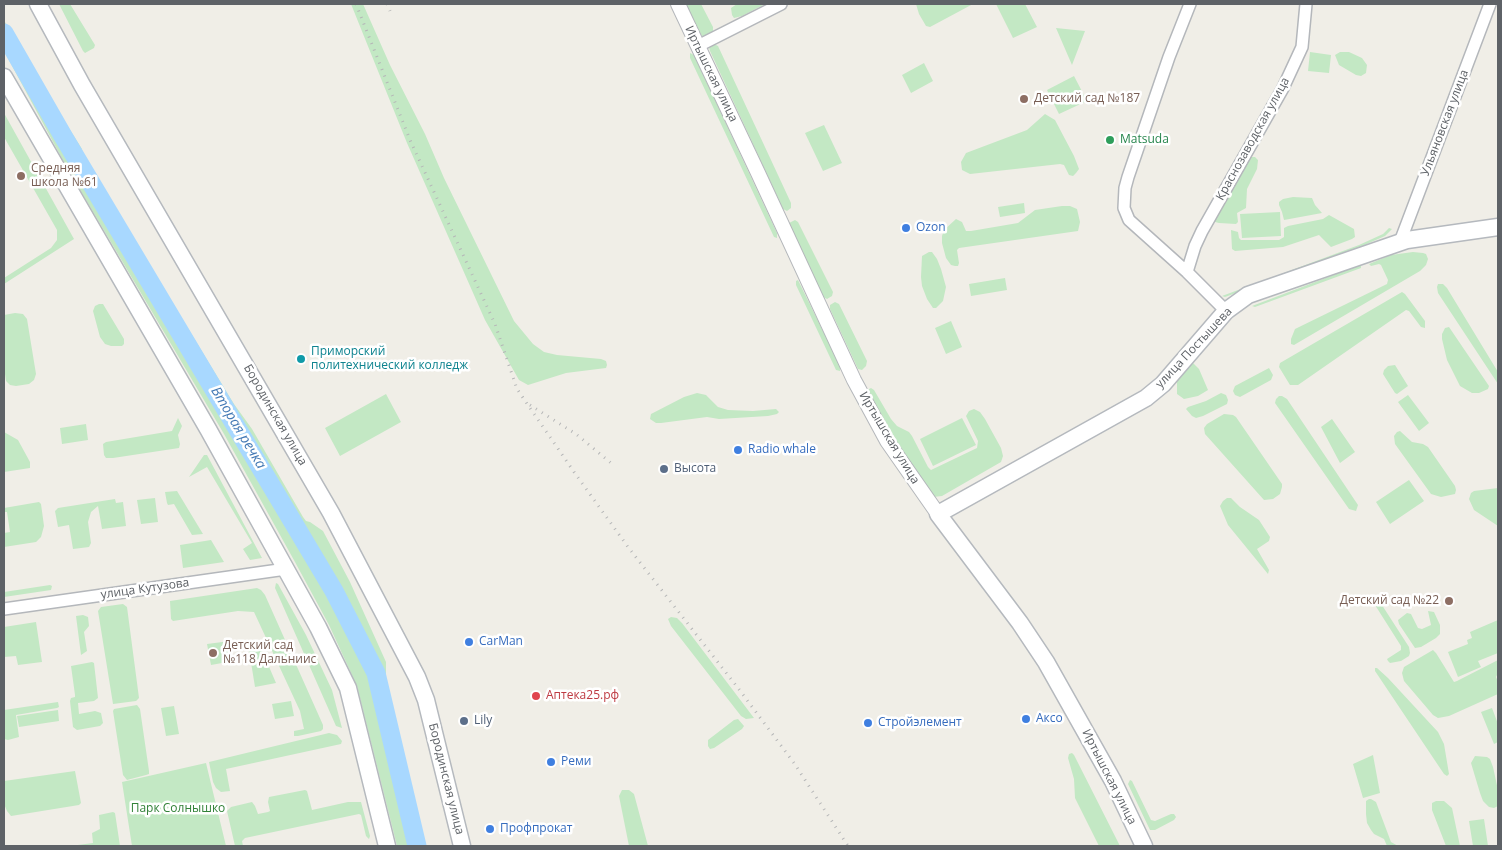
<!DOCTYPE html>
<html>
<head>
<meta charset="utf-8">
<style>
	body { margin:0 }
	#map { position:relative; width:1502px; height:850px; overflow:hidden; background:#f0eee7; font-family:"Open Sans",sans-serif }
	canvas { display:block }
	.frame { position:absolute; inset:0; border:5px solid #5e6267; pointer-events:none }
</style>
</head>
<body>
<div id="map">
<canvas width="1502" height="850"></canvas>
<div class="frame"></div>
</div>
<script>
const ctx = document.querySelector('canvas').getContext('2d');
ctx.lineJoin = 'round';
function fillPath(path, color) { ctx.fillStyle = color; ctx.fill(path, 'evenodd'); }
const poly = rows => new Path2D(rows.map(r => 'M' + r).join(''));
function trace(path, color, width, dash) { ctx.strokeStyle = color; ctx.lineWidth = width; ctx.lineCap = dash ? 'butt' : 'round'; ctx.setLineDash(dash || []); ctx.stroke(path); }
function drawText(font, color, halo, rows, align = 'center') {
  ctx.font = font + ' "Open Sans",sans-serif'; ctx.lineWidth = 5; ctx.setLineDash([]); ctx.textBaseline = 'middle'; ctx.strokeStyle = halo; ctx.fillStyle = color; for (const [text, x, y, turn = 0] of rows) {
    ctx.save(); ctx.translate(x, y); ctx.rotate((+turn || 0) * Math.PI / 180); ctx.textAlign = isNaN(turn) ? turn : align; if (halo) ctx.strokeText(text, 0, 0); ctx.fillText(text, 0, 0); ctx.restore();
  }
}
fillPath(poly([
	[59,4,70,4,95,45,94,48,85,53,83,51],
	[351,4,363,4,390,65,425,134,444,178,514,321,533,344,544,352,557,355,601,359,606,361,607,365,606,368,566,373,528,385,519,380,485,320,407,143],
	[685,4,701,4,713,27,713,31,711,34,705,37,702,36],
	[737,4,765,4,742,16,734,18,732,15,731,8],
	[916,4,973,4,930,27,926,26,919,14],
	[996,4,1025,4,1037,27,1013,38],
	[4,20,15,42,82,149,84,158,234,404,252,429,303,517,306,521,310,522,323,531,350,582,386,662,386,681,426,846,397,846,357,686,329,625,295,562,224,434,66,166,4,51],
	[1056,28,1085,31,1072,65],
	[714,44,718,46,791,203,791,208,787,211,783,209,710,51,709,47],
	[1310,52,1331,55,1329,73,1308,71],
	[1340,52,1349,52,1362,58,1367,65,1366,73,1361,76,1356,75,1339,65,1335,55],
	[690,53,694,55,777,233,777,238,774,237,690,58],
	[924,63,933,81,911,93,902,75],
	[1074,76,1087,101,1059,114,1047,90],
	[4,113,74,239,4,284,4,278,51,248,57,240,57,230,4,137],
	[1045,114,1055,120,1074,156,1079,169,1076,173,1073,176,1069,175,1064,165,1060,164,970,174,962,170,961,162,966,153,1027,130],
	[824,125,842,163,823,171,805,133],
	[1251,157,1255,157,1258,160,1257,169,1247,189,1246,208,1237,213,1238,222,1236,224,1219,223,1215,222,1214,218],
	[1293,197,1312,198,1315,205,1322,213,1284,220,1282,212,1279,205,1279,202,1283,199],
	[1024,203,1025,213,1000,217,998,207],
	[1062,206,1070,206,1077,209,1080,222,1078,231,959,248,957,250,959,263,958,266,955,266,951,265,946,258,942,243,942,236,944,230,956,219,962,222,966,231,971,231,1018,223,1035,210],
	[1280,212,1281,236,1242,238,1240,214],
	[1329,215,1354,229,1355,237,1352,239,1331,247,1319,235,1283,247,1235,251,1232,249,1231,230,1238,232,1239,238,1241,240,1279,240,1284,237,1284,228,1288,226,1323,219],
	[795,220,798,222,833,292,832,296,827,299,823,297,789,225,789,223],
	[1389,228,1392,229,1385,236,1360,247,1225,297,1222,296,1359,245,1383,234],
	[929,252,932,252,937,259,941,269,946,287,943,301,936,308,933,308,927,299,922,286,921,277,922,256],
	[1413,252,1423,253,1426,254,1428,259,1426,265,1420,271,1294,345,1291,344,1291,339,1295,329,1387,284,1388,280,1381,265,1379,264,1371,266,1369,264,1391,255],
	[1360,265,1361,265,1361,268,1255,307,1252,306],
	[1005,278,1007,290,971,296,969,284],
	[798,280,840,366,840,371,836,370,796,285,796,281],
	[1438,284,1443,284,1447,288,1498,372,1498,384,1438,293,1437,287],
	[1402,292,1405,294,1425,321,1425,328,1421,327,1409,311,1406,310,1298,385,1290,385,1279,367,1280,363],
	[835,302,839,304,867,361,866,366,862,370,858,369,830,309,830,305],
	[99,304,103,304,124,339,124,344,122,346,111,346,105,344,100,337,93,311,95,306],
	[15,313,23,314,27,319,36,374,34,380,29,384,16,386,10,385,6,381,4,367,4,315],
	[951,321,962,347,946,354,935,328],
	[1449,327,1489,386,1488,389,1479,393,1472,393,1460,386,1447,360,1442,339,1442,334,1445,328],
	[1191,361,1199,369,1208,390,1198,396,1184,399,1177,394,1177,380,1179,375],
	[1395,365,1408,386,1397,394,1395,393,1383,374,1384,370,1388,366],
	[1269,368,1273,375,1271,380,1240,397,1235,395,1233,391,1235,386],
	[871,388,874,390,891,419,897,426,909,432,912,436,928,467,931,470,977,448,978,441,966,416,969,411,974,409,980,412,985,419,1001,448,1003,456,1001,462,942,496,933,497,890,437,867,390],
	[697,393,706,395,718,407,728,410,753,411,776,409,779,412,777,414,768,416,719,419,707,417,661,423,656,423,650,419,651,414,684,397],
	[1221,393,1226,395,1228,400,1227,404,1203,416,1196,418,1192,416,1186,409,1188,407,1206,401],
	[386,394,401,422,340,456,325,428],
	[1408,395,1429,423,1419,431,1398,402],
	[1279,396,1282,396,1287,399,1358,505,1356,511,1349,509,1275,403,1276,399],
	[1224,414,1233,415,1236,417,1282,484,1282,487,1280,494,1273,499,1264,500,1205,434,1204,428,1207,424],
	[178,418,182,426,178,435,180,444,179,448,113,458,106,458,104,455,103,444,106,442,172,431],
	[962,418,976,445,933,466,920,439],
	[1332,419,1355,452,1340,463,1321,427],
	[86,424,88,440,62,444,60,428],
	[1400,431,1412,442,1423,444,1428,447,1455,486,1456,490,1455,494,1441,497,1431,494,1395,444,1394,436,1397,432],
	[4,432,18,440,30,462,30,468,4,472],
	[204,455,207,455,262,558,250,560,243,549,252,543,207,467,189,477],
	[1409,480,1424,501,1390,524,1376,502],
	[1498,488,1498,526,1474,510,1469,499,1471,493,1474,491],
	[177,491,203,534,192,535,174,504,168,505,167,503,165,492],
	[155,498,158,522,141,524,137,500],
	[1227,498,1231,498,1240,507,1259,520,1270,537,1269,541,1257,549,1269,570,1268,574,1228,525,1220,506,1223,501],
	[115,499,116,503,123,502,126,526,102,529,98,506,91,512,88,522,91,543,89,547,73,549,69,525,58,527,55,511,58,508],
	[39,502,41,504,44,526,41,537,36,542,4,547,4,533,10,532,7,512,4,512,4,508],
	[211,540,224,562,183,568,180,545],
	[276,583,278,584,306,635,332,690,342,728,336,726,275,588],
	[50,585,52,586,51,590,4,597,4,592],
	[257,588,261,590,265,595,323,725,323,729,321,731,298,736,294,736,294,731,304,729,300,711,254,612,238,611,173,621,171,619,170,601],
	[1377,601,1380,602,1409,647,1410,653,1409,656,1401,661,1390,663,1388,661,1387,659,1401,650,1401,646,1375,605],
	[123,604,127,607,139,698,136,701,113,704,98,611,101,607],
	[1428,611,1434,612,1440,625,1440,634,1436,638,1421,647,1415,648,1399,624,1398,620,1407,613,1411,614,1418,628,1422,629,1431,625],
	[83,615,88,617,89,626,84,632,87,651,81,655,76,616],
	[671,617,677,618,682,623,754,718,746,719,741,716,671,626,668,619],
	[1498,620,1498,653,1478,661,1481,667,1458,677,1448,652,1468,644,1467,640,1472,638,1470,632],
	[36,622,42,662,18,665,16,656,4,657,4,627],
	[230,641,233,661,211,665,207,644],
	[261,648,276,683,255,687,249,650],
	[1433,650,1436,653,1454,682,1457,681,1498,660,1498,673,1496,677,1498,682,1498,694,1449,716,1438,718,1433,715,1404,681,1402,673,1404,667],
	[92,662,94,663,98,698,94,701,78,703,79,714,95,711,101,713,103,723,100,726,77,730,73,727,70,701,71,698,75,697,75,695,71,666],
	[1375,668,1377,668,1388,678,1438,732,1444,744,1449,774,1447,776,1444,774,1375,671],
	[291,701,294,716,275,719,272,704],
	[58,702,59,707,57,708,16,715,19,737,8,740,4,739,4,710],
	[137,705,140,709,149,771,149,774,146,775,127,780,123,775,113,711,114,709],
	[174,706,179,734,166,736,161,708],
	[1492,708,1498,724,1498,742,1494,744,1481,712],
	[58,710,59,721,19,727,17,716],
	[738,719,744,726,742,729,714,748,710,749,708,746,708,740,734,720],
	[329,733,337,735,342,741,341,744,226,769,230,791,221,792,216,788,213,782,209,762],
	[1072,753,1074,755,1120,846,1099,846,1075,798,1074,779,1068,758,1069,754],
	[1373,755,1380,793,1363,798,1353,764],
	[1475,756,1487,757,1490,759,1493,767,1498,790,1498,806,1494,808,1489,807,1483,801,1480,793,1471,763],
	[206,763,226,846,132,846,122,782],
	[75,771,81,803,79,805,11,816,7,811,4,804,4,781],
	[1130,780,1132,781,1151,820,1155,821,1171,814,1174,814,1176,817,1174,820,1155,830,1150,830,1128,784],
	[305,790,307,791,312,810,348,802,361,802,370,836,369,839,366,836,361,815,359,814,245,838,242,841,243,846,235,846,227,811,231,807,252,802,255,806,258,814,268,812,270,811,268,802,269,797],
	[622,790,629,790,634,794,648,846,629,846,619,796],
	[1369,799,1371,799,1376,802,1391,842,1398,846,1387,846,1384,839,1374,834,1371,830,1367,823,1366,814,1366,801],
	[1436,801,1444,801,1452,808,1460,846,1446,846,1432,810,1432,803],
	[113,812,115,813,120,846,70,846,93,843,92,833,100,829,99,815],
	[1484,819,1488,846,1473,846,1469,821]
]), '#c3e8c4');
trace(poly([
	[4,33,63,136,334,591,376,673,417,846]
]), '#a8d8ff', 19);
const minor = poly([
	[1190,4,1169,57,1128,177,1125,188,1124,208,1129,220,1187,272,1226,311],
	[698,46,781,4],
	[1400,242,1490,4],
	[1187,272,1195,246,1202,231,1283,88,1302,47,1306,4],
	[4,609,286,569]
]);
const tertiary = poly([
	[678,4,758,173,854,380,887,441,938,514]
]);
const secondary = poly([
	[38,4,82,85,331,513,417,677,426,700,462,846],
	[4,77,208,429,318,627,348,688,387,846],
	[1144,846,1113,781,1046,662,1020,623,938,514,1146,398,1163,384,1226,311,1248,295,1407,240,1498,227]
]);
trace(minor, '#b4b7bb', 14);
trace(tertiary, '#b4b7bb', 16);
trace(secondary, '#b5b9be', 19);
trace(minor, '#fff', 11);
trace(tertiary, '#fff', 14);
trace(secondary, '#fff', 16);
trace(poly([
	[356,4,410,140,495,324,517,389,574,472,628,547,738,688,794,763,848,846],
	[387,4,390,11],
	[530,405,576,434,611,463]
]), '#b5b6b7', 3, [1, 6]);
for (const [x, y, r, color] of [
	[1024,99,5,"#8d6e63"],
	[1110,140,5,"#2e9e5b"],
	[21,176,5,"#8d6e63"],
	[906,228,5,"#3f7fe0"],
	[301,359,5,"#0f9aa8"],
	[738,450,5,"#3f7fe0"],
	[664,469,5,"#5c6f8a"],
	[1449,601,5,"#8d6e63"],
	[469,642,5,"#3f7fe0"],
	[213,653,5,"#8d6e63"],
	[536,696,5,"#e0444e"],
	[1026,719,5,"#3f7fe0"],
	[464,721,5,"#5c6f8a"],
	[868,723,5,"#3f7fe0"],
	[551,762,5,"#3f7fe0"],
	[490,829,5,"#3f7fe0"]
]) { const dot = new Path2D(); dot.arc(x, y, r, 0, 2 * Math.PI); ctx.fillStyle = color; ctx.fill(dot); trace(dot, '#fff', 2); }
drawText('12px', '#5e6267', '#fff', [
	["Иртышская улица",711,74,64],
	["Ульяновская улица",1445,123,-69],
	["Краснозаводская улица",1253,139,-61],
	["улица Постышева",1194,348,-47],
	["Бородинская улица",275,415,60],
	["Иртышская улица",889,438,59],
	["улица Кутузова",145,589,-8],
	["Иртышская улица",1109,777,63],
	["Бородинская улица",446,779,76]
]);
drawText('12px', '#785e54', '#fff', [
	["Детский сад №187",1034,99],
	["Средняя",31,169],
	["школа №61",31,183],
	["Детский сад №22",1439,601,"right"],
	["Детский сад",223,646],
	["№118 Дальниис",223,660]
], 'left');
drawText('12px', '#27864d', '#fff', [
	["Matsuda",1120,140]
], 'left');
drawText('12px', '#366cbe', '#fff', [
	["Ozon",916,228],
	["Radio whale",748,450],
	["CarMan",479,642],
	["Аксо",1036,719],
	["Стройэлемент",878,723],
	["Реми",561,762],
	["Профпрокат",500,829]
], 'left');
drawText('12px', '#0d838f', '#fff', [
	["Приморский",311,352],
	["политехнический колледж",311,366]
], 'left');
drawText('12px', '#4e5e75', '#fff', [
	["Высота",674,469],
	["Lily",474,721]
], 'left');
drawText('12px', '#be3a42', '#fff', [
	["Аптека25.рф",546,696]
], 'left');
drawText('12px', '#328238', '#fff', [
	["Парк Солнышко",178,809]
]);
drawText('italic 14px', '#4278b4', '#fff', [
	["Вторая речка",238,428,59]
]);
</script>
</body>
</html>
